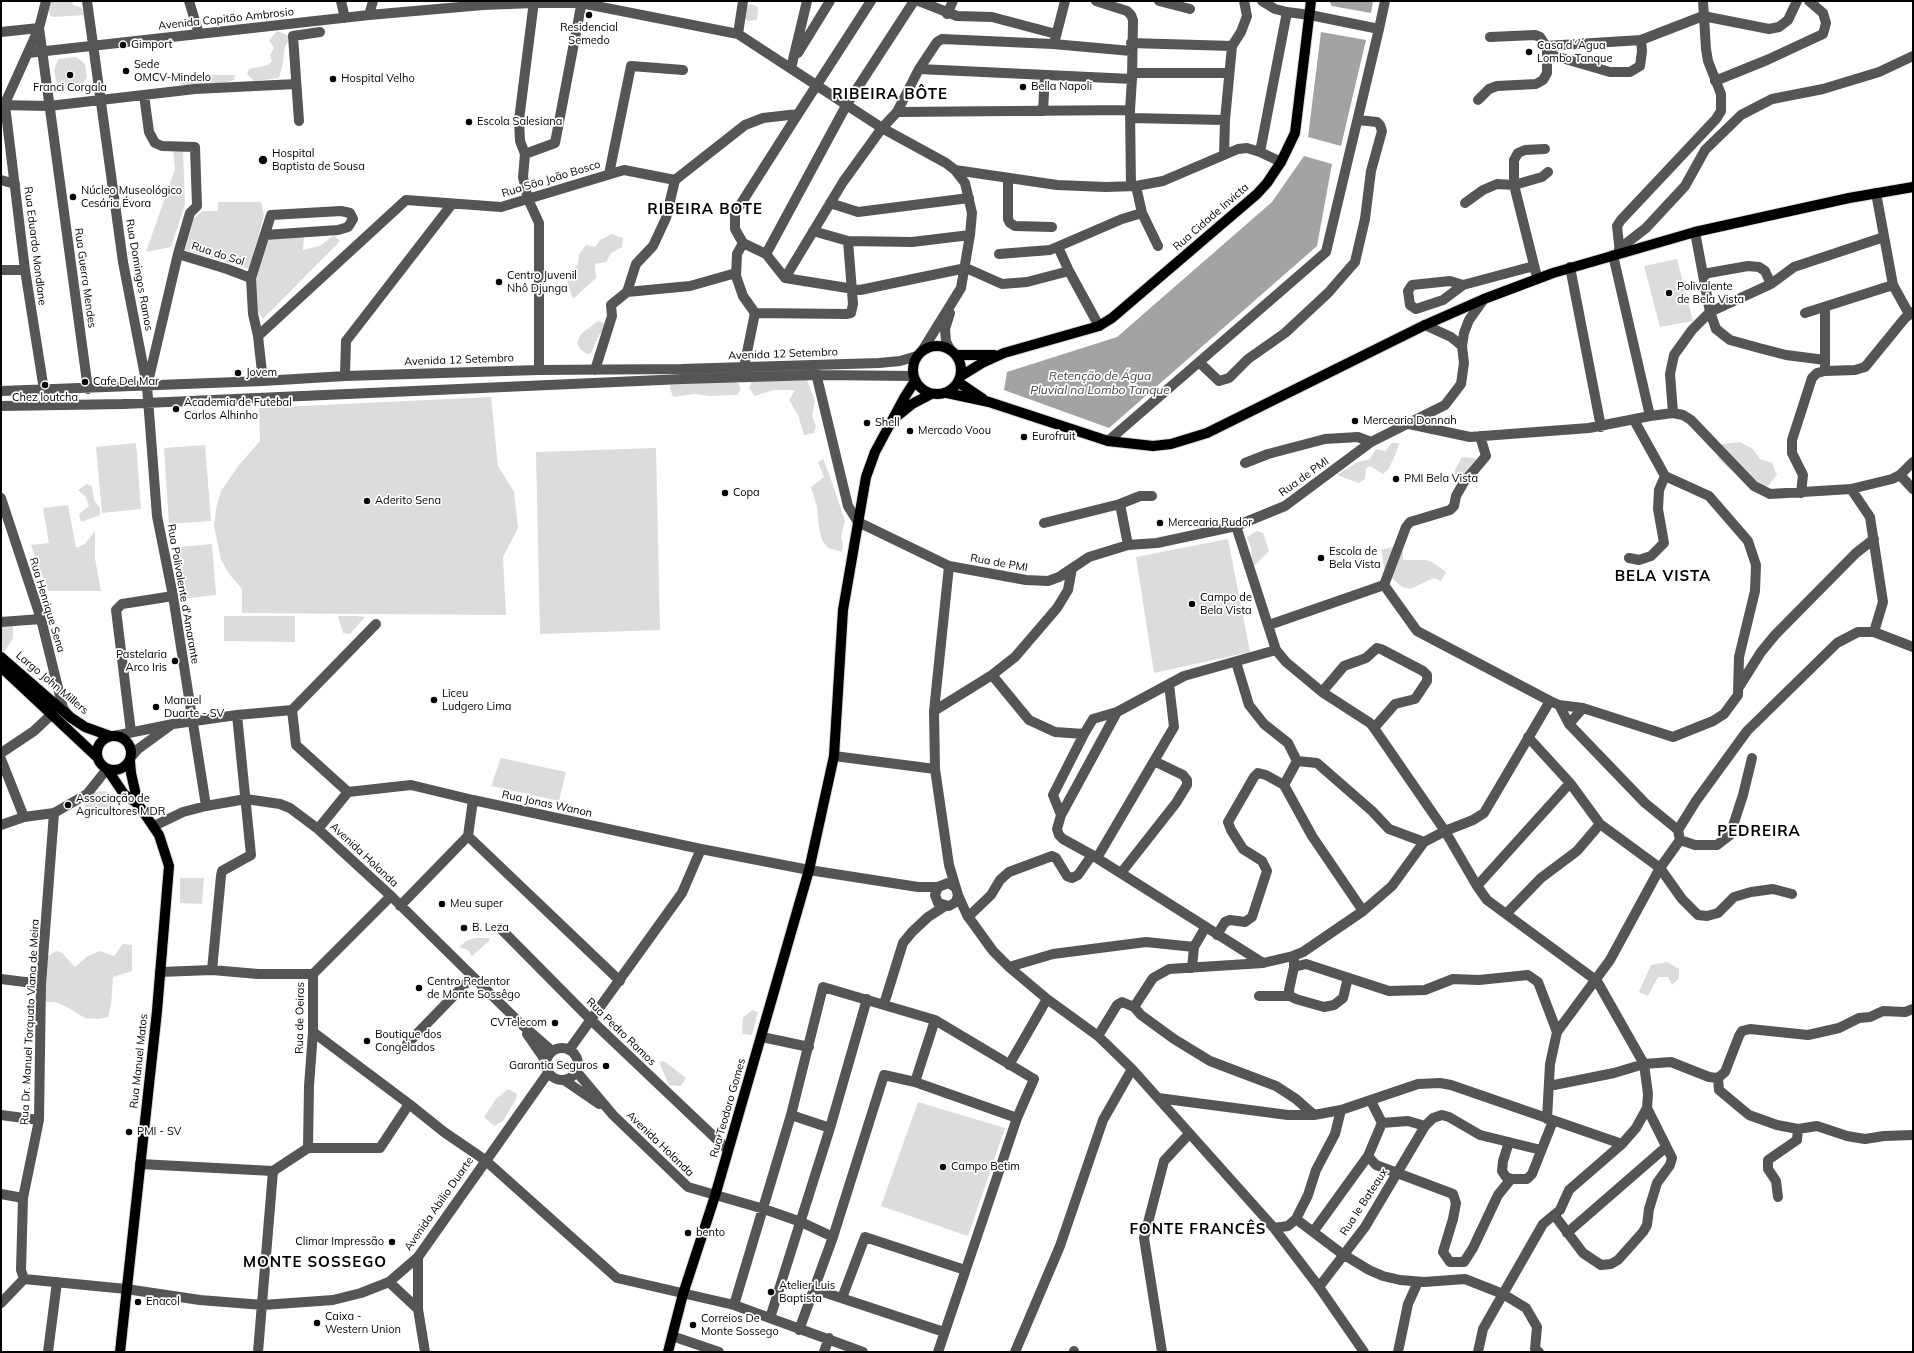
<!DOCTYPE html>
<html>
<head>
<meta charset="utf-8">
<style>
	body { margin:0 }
	#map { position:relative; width:1914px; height:1353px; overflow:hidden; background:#fff; font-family:Mulish,sans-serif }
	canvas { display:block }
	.frame { position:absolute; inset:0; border:2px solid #000; pointer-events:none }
</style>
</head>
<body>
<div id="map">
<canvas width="1914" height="1353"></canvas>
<div class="frame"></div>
</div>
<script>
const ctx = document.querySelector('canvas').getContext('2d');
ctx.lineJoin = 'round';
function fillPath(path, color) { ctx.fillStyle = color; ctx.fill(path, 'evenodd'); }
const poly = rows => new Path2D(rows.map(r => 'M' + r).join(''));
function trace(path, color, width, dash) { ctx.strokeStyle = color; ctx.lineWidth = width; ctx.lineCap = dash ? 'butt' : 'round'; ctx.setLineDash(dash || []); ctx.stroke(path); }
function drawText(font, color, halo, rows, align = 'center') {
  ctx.font = font + ' Mulish,sans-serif'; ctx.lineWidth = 3.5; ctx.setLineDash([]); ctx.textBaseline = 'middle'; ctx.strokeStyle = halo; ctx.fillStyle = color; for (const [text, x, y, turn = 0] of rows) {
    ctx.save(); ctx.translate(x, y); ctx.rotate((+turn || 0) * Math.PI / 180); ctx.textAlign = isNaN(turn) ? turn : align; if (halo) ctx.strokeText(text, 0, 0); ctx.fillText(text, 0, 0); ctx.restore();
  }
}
fillPath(poly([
	[51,1,72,1,73,5,81,7,84,15,54,17,50,16,48,7],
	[751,4,758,7,757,20,748,21,737,14,737,8],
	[277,31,290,36,285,47,283,63,279,78,254,81,247,74,249,69,268,65,272,61,270,55,274,48,269,40],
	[76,57,85,64,87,78,80,87,63,89,56,81,54,70,58,59],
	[183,73,222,75,235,75,234,80,221,83,202,86,184,86,178,81,177,77],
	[173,148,183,149,185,205,171,247,146,252,175,169],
	[218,202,261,202,264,215,250,269,185,250,194,218,203,211,218,211],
	[612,234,623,238,622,247,611,253,606,262,595,264,596,278,573,299,566,278,578,264,579,254,586,245,595,247,600,240],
	[334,235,340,241,263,319,258,312,255,276,268,239,304,236,303,250,320,246],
	[1677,259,1693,321,1660,327,1644,266],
	[598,321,604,323,606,328,599,335,591,353,587,354,580,349,577,343,581,334],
	[727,380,738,383,741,389,737,395,709,396,694,394,673,397,670,389,670,385],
	[807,380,815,401,812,416,816,426,814,433,804,435,798,415,789,400,795,390,773,390,755,396,749,388,752,381],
	[491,397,498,466,514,492,518,528,503,557,506,615,242,613,242,589,230,575,221,560,214,526,216,509,221,491,239,465,260,441,259,408],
	[1740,442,1753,449,1760,459,1772,463,1777,475,1768,486,1761,489,1728,468,1718,458,1722,444],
	[136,443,141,509,102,513,96,447],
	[1392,443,1399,443,1397,451,1388,470,1383,474,1370,466,1366,468,1365,479,1359,483,1337,475,1358,462,1370,459,1376,449,1385,451],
	[205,445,211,521,169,524,164,448],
	[656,448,660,630,540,634,536,452],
	[1462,457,1475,458,1479,465,1470,481,1454,480,1455,470],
	[823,459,828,471,845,521,841,537,843,545,842,552,828,548,822,540,819,528,817,507,811,487,824,477,818,462],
	[87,484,92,486,94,500,100,508,100,515,81,522,79,514,89,506,86,497,78,490],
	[68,505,76,548,85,544,95,531,95,559,101,591,48,591,31,545,49,543,43,508],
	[1257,531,1263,533,1269,551,1253,567,1251,548,1247,537],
	[1228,539,1250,652,1154,673,1136,557],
	[212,544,216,595,181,599,178,547],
	[1393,547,1398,547,1403,552,1403,560,1426,560,1432,562,1446,572,1441,581,1434,578,1410,589,1402,587,1385,572,1381,550],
	[1,615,13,625,13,638,1,657],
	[224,616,295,616,295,642,224,641],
	[338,616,357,616,365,617,350,634,343,633],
	[501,758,566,772,559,801,491,786],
	[102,791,109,792,114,799,110,810,102,816,93,813,85,808,84,800,91,793],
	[180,878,204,878,202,904,180,903],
	[475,938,489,938,490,940,472,956,468,950,459,947,466,941],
	[123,944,132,945,132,971,113,977,111,1006,108,1017,99,1019,85,1018,67,1007,55,1002,43,1002,45,958,56,951,62,953,75,967,88,956,100,951,114,956],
	[1667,962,1679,969,1679,978,1672,985,1668,977,1658,977,1648,996,1639,992,1651,965],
	[752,1010,758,1012,752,1035,742,1034,743,1018],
	[664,1061,686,1078,681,1086,669,1085,659,1062],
	[508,1089,517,1094,516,1099,503,1121,494,1126,484,1117,496,1099],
	[918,1102,1005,1128,968,1236,881,1206]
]), '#dcdcdc');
fillPath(poly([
	[1329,1,1373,1,1371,13,1332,6],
	[1321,32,1366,40,1341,146,1308,137],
	[1304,156,1332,164,1317,246,1109,428,1004,390,1007,372,1117,337,1272,202]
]), '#a3a3a3');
const major = poly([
	'913 370a24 24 0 1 1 48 0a24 24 0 1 1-48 0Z',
	[956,355,994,355],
	[961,376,982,363,1004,353,1099,326,1112,318,1257,194,1267,183,1281,162,1295,133,1311,1],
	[958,382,983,399],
	[947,393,989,402,1108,441,1153,446,1171,444,1207,433,1425,325,1484,299,1553,273,1695,232,1849,198,1913,187],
	[896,417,912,404,931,394],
	[1,657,70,717,85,727,110,736],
	[1,667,96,756],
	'97 753a17 17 0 1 1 34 0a17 17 0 1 1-34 0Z',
	[107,769,124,794,138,804],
	[120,1352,157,1011,169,866,159,835,138,804,131,773,130,761],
	[668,1352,683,1294,715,1196,809,870,834,756,843,610,866,477,875,452,904,398,915,381]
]);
trace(major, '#dbdbdb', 12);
trace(poly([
	[87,1,123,262,147,386,157,516,173,596,206,806],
	[189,1,199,34],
	[341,1,345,18],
	[919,1,957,16,992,17,1056,34],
	[1096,1,1127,11,1131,15,1133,20,1132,79],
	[1159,1,1190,9],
	[947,14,953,1],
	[369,15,373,1],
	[39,28,88,389],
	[1379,29,1385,1],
	[1,32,39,28],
	[738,34,743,1],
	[1490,37,1535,35,1540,37,1546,46,1641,40,1703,16,1769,29,1779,27,1788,20,1797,1],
	[1055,40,1065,1],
	[1131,43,1232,46,1225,120,1224,155],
	[1232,46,1241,32,1247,16,1244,1],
	[28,53,369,15,483,5,534,3,581,3,738,34,882,128,946,163,955,170,965,183,972,213,970,235,961,288,922,351],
	[798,53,830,1],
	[1548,54,1610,72,1630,72,1640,66,1642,51,1641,40],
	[791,68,807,1],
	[919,69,1132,79,1130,110,1131,186],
	[1132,73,1228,73],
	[1715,81,1767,60,1823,34,1826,23,1823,13,1809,1],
	[144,95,149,132,155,143,162,146,195,147,197,206,190,213,178,254,148,382],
	[1478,100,1489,89,1497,86,1536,84,1543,80,1547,73,1547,49],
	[1,105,49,106,195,89,296,84],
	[5,105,25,270,44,390],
	[2,110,39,28,46,1],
	[1043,111,1045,75],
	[897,112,1130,110],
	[1130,118,1225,120],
	[299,121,293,36,320,32],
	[1545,149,1525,150,1518,153,1514,160,1514,185,1542,177,1548,172],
	[1260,152,1287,12],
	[525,154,523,177,528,199,539,223,539,370],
	[525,154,555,143,582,1],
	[525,154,520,141,519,120,534,1],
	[955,170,1057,185,1106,187,1136,186,1163,181,1238,149,1247,148,1260,152,1281,162],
	[609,174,631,66,683,70],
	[1008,178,1008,219,1010,223,1015,226,1052,227],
	[1,180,15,184],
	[1136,186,1142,213,1158,246],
	[1876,193,1893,285,1909,314],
	[830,203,858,212,969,198],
	[1465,203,1483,190,1497,184,1514,185,1536,273],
	[813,231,848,241,912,242,970,235],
	[1695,232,1710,312,1716,329,1730,340,1759,348,1786,355,1825,360],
	[743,243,735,229,735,213,798,114],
	[1058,247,1069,271],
	[1619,249,1646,228,1685,186,1705,150,1741,115,1772,99,1823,89,1879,72,1913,56],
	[1620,253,1617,226,1621,220,1716,119,1721,111,1721,94,1708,61,1706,49,1703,1],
	[178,254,227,269,251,278,253,314,258,336],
	[766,254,847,104,914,1],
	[999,254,1050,250,1122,219,1142,213],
	[1613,255,1650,416],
	[1570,267,1601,427],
	[1,270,25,270],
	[1703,274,1748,266,1759,267,1765,271,1771,284],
	[251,278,271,215,341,211,350,213,353,219,348,227,338,230,265,235],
	[785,278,843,182,882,128,897,112,919,69,937,42,942,39,1053,44,1131,51],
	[1463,285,1450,281,1412,285,1408,291,1410,305,1416,309,1443,300,1463,285,1534,266],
	[627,292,690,286,736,273],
	[755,313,846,314,851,313,853,304,848,241],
	[950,313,945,329,946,341,950,350],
	[1805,313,1893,285],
	[1425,325,1451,337,1462,346],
	[1199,362,1219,381,1229,378,1248,359,1285,333,1328,293,1355,262,1365,219,1371,171,1382,131,1380,125,1377,122,1358,120],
	[814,365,848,506,858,522,949,566,1026,580,1048,581,1059,577,1089,557,1128,545,1157,543,1236,526,1285,506,1371,442,1445,405,1461,384,1464,363,1462,346,1464,333,1469,320,1484,299],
	[1825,367,1825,307],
	[595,370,612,316,611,305,627,292,636,264,653,246,666,218,675,180],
	[743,372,755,313,743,296,736,276,737,254,743,243,766,254,785,278,860,290,966,268,1002,284,1027,282,1069,271,1099,326],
	[345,376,346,341,452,204],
	[263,381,258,336,406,200,501,207,624,170,675,180,745,125,763,118,798,114,871,1],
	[1,391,263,381,345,376,539,370,681,369,879,363,900,361,917,356],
	[1,406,123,404,683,379,817,375,913,376],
	[1673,413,1670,374,1674,355,1692,330,1710,312,1771,284,1794,267,1884,237],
	[1409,424,1470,437,1589,428,1650,416,1673,413,1683,415,1691,420,1754,486,1770,494,1851,489,1892,479,1900,475,1913,462],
	[1108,441,1326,252,1379,29,1310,15,1287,12,1275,9,1262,1],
	[1245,463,1268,454,1325,439,1358,437,1371,442],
	[1900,475,1913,489],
	[1851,489,1870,517,1883,602,1874,632],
	[1801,493,1803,475,1792,453,1792,440,1812,378,1817,373,1825,371,1855,370,1865,367,1905,318,1913,312],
	[1,498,41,619,63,708,69,716],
	[1120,504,1128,545],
	[1044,523,1120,504,1140,496,1152,496],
	[1236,526,1276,650,1286,662,1322,692,1370,723,1374,728,1445,831,1477,886,1487,900,1597,981,1644,1064,1648,1094,1647,1108,1636,1128,1622,1144,1569,1190,1560,1210,1543,1224,1483,1329,1478,1352],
	[1629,558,1639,560,1651,556,1664,543,1658,509,1659,490,1665,476],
	[1384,585,1406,527,1410,522,1450,510,1454,506,1456,496,1464,482,1486,456,1480,436],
	[1,622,41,619],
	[1269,625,1384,585,1417,631,1550,701],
	[992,675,1029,720,1055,732,1084,734],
	[1739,687,1761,652,1775,635,1856,553,1874,539],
	[1322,692,1344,666,1366,658,1377,648,1381,649,1423,671,1427,675,1427,681,1415,699,1395,704,1374,728],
	[1559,705,1583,708],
	[292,710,296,745,348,792,411,785,473,800,701,849,809,870,918,887,938,887],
	[934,711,949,566],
	[131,732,116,610,122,604,173,596],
	[114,736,173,724,237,715,292,710,376,624],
	[1528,737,1570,783,1600,824,1660,868,1682,899,1698,915,1707,916,1718,913,1734,897,1751,892,1773,889,1792,894],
	[1,753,34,731,52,714],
	[834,756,935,769],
	[131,757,138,749,171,725],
	[1,759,24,817],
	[1297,761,1317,763,1372,811,1389,829,1424,842],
	[1284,785,1312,836,1363,911],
	[1061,815,1053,795,1084,734,1093,719,1117,712],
	[1,825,24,817,54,813,87,794,107,769],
	[154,826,183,812,206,806,246,799,280,804,290,808,318,829,391,896,520,1023,552,1051],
	[318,829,348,792],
	[1678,830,1696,801,1747,731,1837,643,1858,632,1874,632,1913,647],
	[468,836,620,981],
	[1680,840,1695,845,1717,845,1730,835,1743,795,1752,758],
	[1097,858,1174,727,1169,684],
	[1121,873,1176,803,1187,785,1187,780,1183,775,1154,761],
	[1477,886,1570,783],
	[955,887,948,883,938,887,935,895,938,903,949,906,956,902,958,895,949,865,935,769,934,711,992,675,1015,657,1057,608,1068,590,1072,568],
	[958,895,967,915,993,951,1009,967,1047,999,1098,1036,1132,1069,1274,1228,1319,1287,1364,1352],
	[400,906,468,836,473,800],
	[1506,914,1541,878,1577,851,1600,824],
	[968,917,991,895,1000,880,1009,872,1052,856,1056,858,1067,876,1072,878,1078,875,1092,855],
	[500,928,591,1020,728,1150],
	[1217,935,1225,922,1230,920,1245,922,1252,917,1267,871,1262,861,1243,849,1231,830,1228,822,1254,777,1258,773,1266,775,1284,785,1297,761,1288,743,1264,724,1249,705,1236,662],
	[1294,961,1294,967,1289,990,1290,996,1296,999,1324,1007,1334,1005,1343,998,1348,978],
	[1263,963,1092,855,1063,839,1059,835,1057,829,1061,815,1117,712,1184,676,1276,650],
	[1009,967,1053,954,1146,942,1194,947],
	[1294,967,1306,964,1389,991,1425,990,1453,979,1479,980,1528,975,1538,982,1557,1032],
	[1192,968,1194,947,1205,928],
	[212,970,221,876,222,871,251,855,237,715],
	[160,972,212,970,258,974,313,974],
	[1,979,41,984],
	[1259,996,1290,996],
	[884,1004,903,943,912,932,928,917,945,906],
	[1134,1007,1141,1015,1174,1039,1210,1061,1276,1086,1296,1099,1314,1115],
	[527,1034,545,1060],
	[1098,1036,1117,1005,1122,1002,1134,1007,1153,978,1169,969,1263,963,1293,956,1303,952,1363,911,1392,886,1424,842,1445,831,1473,820,1484,813,1550,701,1559,705,1569,724],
	[762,1037,809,1047],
	[407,1044,472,977],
	'546 1064a16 16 0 1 1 32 0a16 16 0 1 1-32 0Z',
	[569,1050,682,893,701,849],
	[1009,1065,1047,999],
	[576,1071,613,1115,688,1187,764,1209,801,1222,833,1237],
	[1718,1078,1719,1090,1749,1115,1777,1125,1798,1129,1817,1126,1847,1136,1865,1139,1884,1136,1913,1135],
	[564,1080,599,1104],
	[915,1082,935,1020],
	[1549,1086,1614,1073,1644,1064,1671,1062,1709,1077,1718,1078,1725,1072,1739,1036,1742,1031,1750,1029,1808,1035,1839,1028,1859,1018,1870,1017,1883,1011,1905,1012,1913,1009],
	[1158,1098,1288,1115,1314,1115,1341,1110,1418,1084,1440,1083,1451,1085,1622,1144],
	[1371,1101,1382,1123,1368,1156,1376,1165,1453,1194,1456,1203,1453,1219,1443,1252,1450,1262],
	[409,1104,444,1132,485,1160,617,1278,734,1305,863,1352],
	[1,1115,39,1120],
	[791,1115,830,1128],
	[1547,1119,1550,1064,1557,1032,1610,960,1660,868,1680,840,1678,830,1645,803,1569,724,1583,708,1673,737,1713,721,1724,714,1738,695,1739,657,1755,591,1756,565,1748,541,1709,496,1665,476,1634,420],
	[1382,1123,1408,1121,1425,1126],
	[1509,1142,1503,1161,1502,1171,1506,1177,1511,1179],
	[308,1148,309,1086,313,1032,313,974,391,896],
	[140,1164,273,1171,308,1148,380,1148,409,1104,313,1032],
	[1,1194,23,1198],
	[1778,1197,1776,1181,1768,1169,1768,1160,1797,1140,1798,1129],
	[1555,1216,1583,1253,1601,1265,1611,1264,1618,1260,1643,1232,1647,1225,1649,1209,1657,1183,1670,1165,1672,1158,1647,1108],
	[1296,1219,1308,1195,1316,1170,1335,1134,1341,1110],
	[1274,1228,1288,1226,1296,1219,1341,1253,1369,1270,1383,1276,1400,1280,1424,1282,1465,1279,1503,1294,1526,1308,1537,1327,1535,1349,1539,1352],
	[1313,1232,1368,1156],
	[1567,1233,1666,1147],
	[1450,1262,1464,1262,1473,1248,1498,1195,1511,1179,1527,1179,1532,1174,1553,1121],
	[24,1279,126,1289,200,1300,263,1305,333,1300,361,1293,389,1282,418,1257,548,1073],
	[24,1279,21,1270,23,1198,39,1120,41,984,54,813],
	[389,1282,418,1309,425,1352],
	[1319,1287,1365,1227,1425,1126,1433,1118,1442,1115,1449,1117,1480,1135,1541,1150],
	[814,1289,944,1332],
	[842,1298,865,1237,965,1270],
	[1,1303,24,1279],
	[734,1305,791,1115,823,987,935,1020,1034,1079,1017,1118,938,1352],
	[418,1309,418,1257],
	[770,1318,830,1128,867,999],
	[799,1330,833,1237,884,1075,915,1082,1017,1118],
	[672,1336,719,1352],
	[48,1352,57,1282],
	[258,1352,273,1171],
	[824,1352,829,1338],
	[1015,1352,1060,1246,1103,1120,1132,1069],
	[1074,1352,1074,1351],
	[1162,1352,1144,1238,1164,1161,1189,1134],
	[1398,1352,1408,1304,1418,1282]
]), '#555', 10);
trace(major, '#000', 10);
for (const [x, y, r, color] of [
	[589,15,4,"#000"],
	[123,45,4,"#000"],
	[1529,52,4,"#000"],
	[126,71,4,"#000"],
	[70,75,4,"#000"],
	[333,79,4,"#000"],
	[1023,87,4,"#000"],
	[469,122,4,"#000"],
	[263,160,5,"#000"],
	[73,197,4,"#000"],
	[499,282,4,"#000"],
	[1669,293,4,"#000"],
	[238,373,4,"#000"],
	[85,382,4,"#000"],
	[45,385,4,"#000"],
	[176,409,4,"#000"],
	[1355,421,4,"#000"],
	[867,423,4,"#000"],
	[910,431,4,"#000"],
	[1024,437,4,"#000"],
	[1396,479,4,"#000"],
	[725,493,4,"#000"],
	[367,501,4,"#000"],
	[1160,523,4,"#000"],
	[1321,558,4,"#000"],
	[1192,604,4,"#000"],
	[175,661,4,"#000"],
	[434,700,4,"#000"],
	[156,707,4,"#000"],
	[68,805,4,"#000"],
	[442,904,4,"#000"],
	[464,928,4,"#000"],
	[419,988,4,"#000"],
	[555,1023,4,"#000"],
	[367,1041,4,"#000"],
	[606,1066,4,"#000"],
	[129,1132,4,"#000"],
	[943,1167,4,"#000"],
	[688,1233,4,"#000"],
	[392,1242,4,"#000"],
	[771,1292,4,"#000"],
	[138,1302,4,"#000"],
	[317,1323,4,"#000"],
	[693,1325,4,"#000"]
]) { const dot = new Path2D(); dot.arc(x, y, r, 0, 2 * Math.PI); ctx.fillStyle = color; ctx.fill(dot); trace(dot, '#fff', 1.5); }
drawText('11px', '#000', '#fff', [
	["Avenida Capitão Ambrosio",226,19,-6],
	["Rua São João Bosco",551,179,-17],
	["Rua Cidade Invicta",1211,217,-41],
	["Rua Eduardo Mondlane",35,246,83],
	["Rua do Sol",218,254,18],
	["Rua Domingos Ramos",139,275,80],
	["Rua Guerra Mendes",85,278,82],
	["Avenida 12 Setembro",783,354,-2],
	["Avenida 12 Setembro",459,360,-2],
	["Rua de PMI",1304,477,-36],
	["Rua de PMI",999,563,10],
	["Rua Polivalente d'Amarante",183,594,80],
	["Rua Henrique Sena",47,605,73],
	["Largo John Millers",52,683,40],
	["Rua Jonas Wanon",547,804,12],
	["Avenida Holanda",364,855,43],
	["Rua de Oeiras",300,1018,-89],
	["Rua Dr. Manuel Torquato Viana de Meira",30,1022,-87],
	["Rua Pedro Ramos",621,1032,44],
	["Rua Manuel Matos",139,1061,-84],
	["Rua Teodoro Gomes",728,1108,-74],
	["Avenida Holanda",660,1144,44],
	["Rua le Bateaux",1364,1202,-57],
	["Avenida Abilio Duarte",439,1204,-55]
]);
drawText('11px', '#000', '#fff', [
	["Residencial",589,28,"center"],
	["Semedo",589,41,"center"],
	["Gimport",131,45],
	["Casa d´Água",1537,46],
	["Lombo Tanque",1537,59],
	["Sede",134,65],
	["OMCV-Mindelo",134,78],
	["Hospital Velho",341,79],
	["Bella Napoli",1031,87],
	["Franci Corgala",70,88,"center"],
	["Escola Salesiana",477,122],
	["Hospital",272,154],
	["Baptista de Sousa",272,167],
	["Núcleo Museológico",81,191],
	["Cesária Évora",81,204],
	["Centro Juvenil",507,276],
	["Nhô Djunga",507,289],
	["Polivalente",1677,287],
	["de Bela Vista",1677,300],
	["Jovem",246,373],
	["Cafe Del Mar",93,382],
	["Chez loutcha",45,398,"center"],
	["Academia de Futebal",184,403],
	["Carlos Alhinho",184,416],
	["Mercearia Donnah",1363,421],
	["Shell",875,423],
	["Mercado Voou",918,431],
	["Eurofruit",1032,437],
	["PMI Bela Vista",1404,479],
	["Copa",733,493],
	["Aderito Sena",375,501],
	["Mercearia Rudor",1168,523],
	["Escola de",1329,552],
	["Bela Vista",1329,565],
	["Campo de",1200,598],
	["Bela Vista",1200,611],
	["Pastelaria",167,655,"right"],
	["Arco Iris",167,668,"right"],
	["Liceu",442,694],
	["Ludgero Lima",442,707],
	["Manuel",164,701],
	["Duarte - SV",164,714],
	["Associação de",76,799],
	["Agricultores MDR",76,812],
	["Meu super",450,904],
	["B. Leza",472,928],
	["Centro Redentor",427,982],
	["de Monte Sossêgo",427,995],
	["CVTelecom",547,1023,"right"],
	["Boutique dos",375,1035],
	["Congelados",375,1048],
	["Garantia Seguros",598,1066,"right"],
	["PMI - SV",137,1132],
	["Campo Betim",951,1167],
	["bento",696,1233],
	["Climar Impressão",384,1242,"right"],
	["Atelier Luis",779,1286],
	["Baptista",779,1299],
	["Enacol",146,1302],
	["Caixa -",325,1317],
	["Western Union",325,1330],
	["Correios De",701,1319],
	["Monte Sossego",701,1332]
], 'left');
drawText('italic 12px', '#444', '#fff', [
	["Retenção de Água",1100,376],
	["Pluvial na Lombo Tanque",1100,390]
]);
ctx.letterSpacing = '1px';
drawText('bold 15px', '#000', '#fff', [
	["RIBEIRA BÔTE",890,94],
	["RIBEIRA BOTE",705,209],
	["BELA VISTA",1663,576],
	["PEDREIRA",1759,831],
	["FONTE FRANCÊS",1198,1229],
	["MONTE SOSSEGO",315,1262]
]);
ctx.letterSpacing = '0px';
</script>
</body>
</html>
